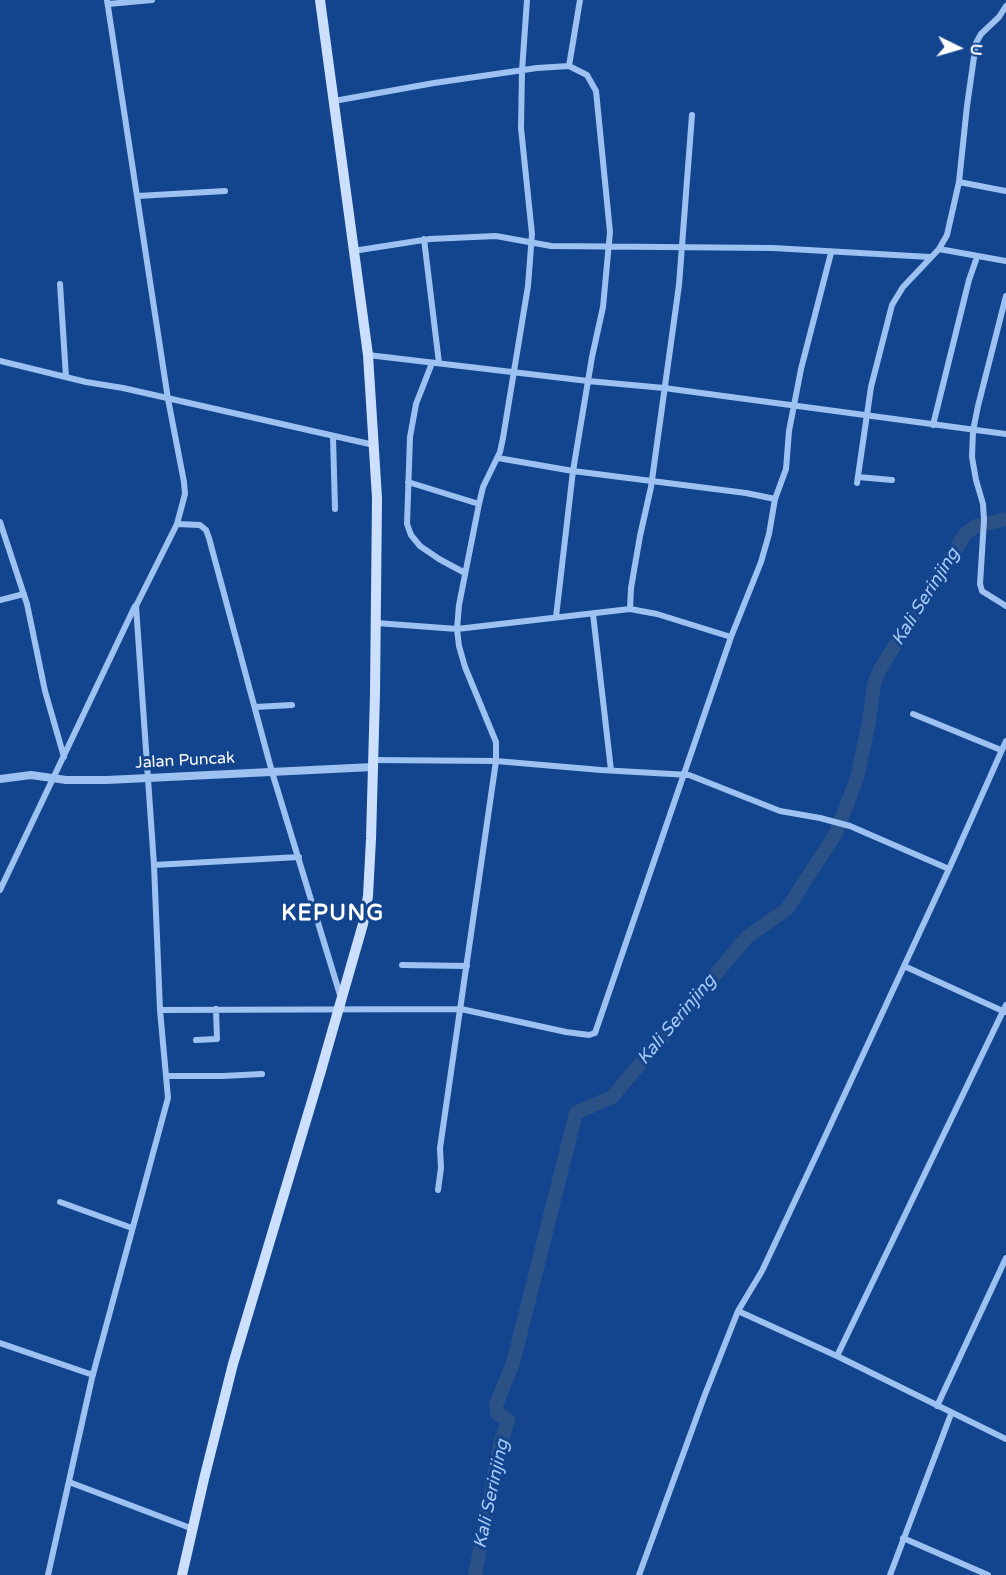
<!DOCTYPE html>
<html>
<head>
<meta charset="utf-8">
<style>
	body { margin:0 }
	#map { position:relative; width:1006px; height:1575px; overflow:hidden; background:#13458f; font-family:"Varela Round",sans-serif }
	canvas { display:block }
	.north { position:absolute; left:928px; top:18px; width:60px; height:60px; -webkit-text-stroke:4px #13458f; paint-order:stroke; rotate:95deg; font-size:16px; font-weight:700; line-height:24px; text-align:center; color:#fff }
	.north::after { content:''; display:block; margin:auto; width:21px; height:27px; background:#fff; clip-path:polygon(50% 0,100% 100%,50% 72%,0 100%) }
</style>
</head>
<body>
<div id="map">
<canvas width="1006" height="1575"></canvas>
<div class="north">U</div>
</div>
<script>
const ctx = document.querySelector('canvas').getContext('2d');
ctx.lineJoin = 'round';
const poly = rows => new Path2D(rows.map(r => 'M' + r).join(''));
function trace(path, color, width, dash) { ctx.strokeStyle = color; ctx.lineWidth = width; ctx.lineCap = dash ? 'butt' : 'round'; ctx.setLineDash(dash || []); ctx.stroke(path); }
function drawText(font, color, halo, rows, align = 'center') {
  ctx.font = font + ' "Varela Round",sans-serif'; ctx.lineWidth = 6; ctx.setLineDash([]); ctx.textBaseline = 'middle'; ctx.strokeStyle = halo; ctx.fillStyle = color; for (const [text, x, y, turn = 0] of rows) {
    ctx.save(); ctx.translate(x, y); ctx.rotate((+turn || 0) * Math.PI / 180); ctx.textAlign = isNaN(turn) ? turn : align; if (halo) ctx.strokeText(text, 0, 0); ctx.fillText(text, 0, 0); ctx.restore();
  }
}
trace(poly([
	[475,1575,500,1445,508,1420,497,1413,496,1405,513,1363,576,1113,612,1097,747,937,787,909,836,833,857,778,869,722,874,684,880,669,966,533,976,526,1006,519]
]), '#2b5187', 14);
trace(poly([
	[108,4,152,0],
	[334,101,434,83,537,68,569,66,580,0],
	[959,182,1006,191],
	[138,196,225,191],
	[424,239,439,363],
	[939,249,1006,261],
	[353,251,430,239,496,236,551,246,773,248,930,257],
	[60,284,66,377],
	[1006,296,978,406,973,431,972,457,976,480,983,504,984,520,980,584,982,591,1006,606],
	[368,355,588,381,664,388,1006,434],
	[0,361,86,382,123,388,374,445],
	[432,363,416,404,410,437,407,524,411,535,420,546,439,559,465,573],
	[933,425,969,280,977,257],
	[333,437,335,509],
	[498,458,573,471,746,493,775,499],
	[858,477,892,480],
	[408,482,479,504],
	[857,483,871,387,892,305,903,287,939,249,947,235,959,182,967,106,976,43,981,34,999,17,1006,6],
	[0,522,27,604,45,691,64,757],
	[177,524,200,525,206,530,209,538,272,772,341,998],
	[0,600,24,594],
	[630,609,631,588,640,536,651,487,679,285,692,115],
	[593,614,611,770],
	[556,617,573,471,592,357,603,307,610,232,596,91,587,75,569,66],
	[376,623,457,629,630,609,657,614,731,637],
	[255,707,292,705],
	[913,714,1001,750],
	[373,760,496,761,601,770,689,775,780,811,820,818,850,826,949,869],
	[154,865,299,857],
	[0,890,135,606],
	[402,965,467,966],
	[904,966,1005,1012],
	[160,1010,461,1009,566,1032,589,1035,595,1033,731,637,761,562,769,534,775,499,786,469,789,431,801,369,831,253],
	[196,1040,217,1039,216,1009],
	[168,1076,223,1076,262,1074],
	[438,1190,441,1168,440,1148,496,761,496,742,465,667,459,646,457,629,459,605,479,504,483,487,500,452,503,438,528,286,532,234,521,128,522,71,527,0],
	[60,1202,132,1228],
	[738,1311,837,1356,1006,1439],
	[0,1343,93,1375],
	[837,1356,1006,1005],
	[937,1406,1006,1258],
	[69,1482,193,1529],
	[903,1538,988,1575],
	[48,1575,92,1378,168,1098,160,1010,154,865,136,606,177,524,185,494,184,482,168,399,107,0],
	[639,1575,704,1397,738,1311,762,1271,823,1141,949,869,1006,741],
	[890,1575,951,1414]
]), '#9dc1f1', 6);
trace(poly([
	[0,779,31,775,66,780,107,780,373,767]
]), '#9dc1f1', 8);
trace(poly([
	[182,1575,204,1479,233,1364,320,1074,363,924,368,896,371,839,375,694,377,498,368,355,320,0]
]), '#ccdffc', 10);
drawText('16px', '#fff', '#13458f', [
	["Jalan Puncak",185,761,-3]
]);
drawText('italic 18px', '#a9cbf8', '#13458f', [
	["Kali Serinjing",926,597,-58],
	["Kali Serinjing",677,1020,-50],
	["Kali Serinjing",492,1494,-78]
]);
ctx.letterSpacing = '1.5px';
drawText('bold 22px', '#fff', '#13458f', [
	["KEPUNG",333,914]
]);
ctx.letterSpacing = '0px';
</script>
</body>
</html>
